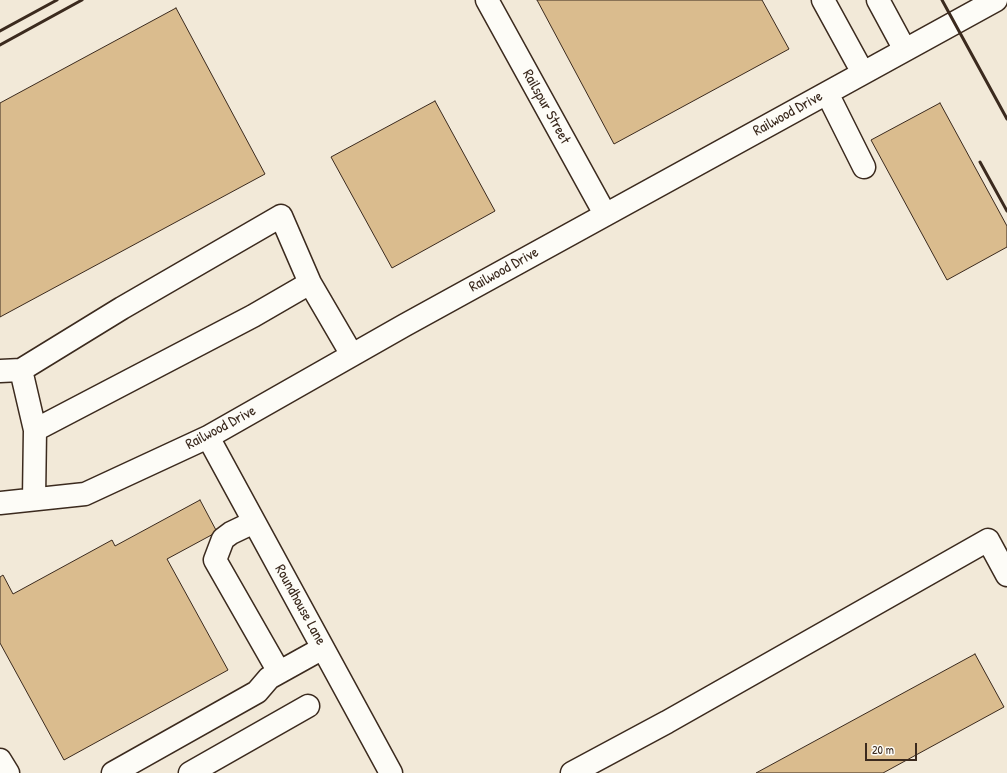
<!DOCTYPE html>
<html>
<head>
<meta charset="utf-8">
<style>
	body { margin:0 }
	#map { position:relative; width:1007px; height:773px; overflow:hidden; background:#fdfcf7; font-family:"Patrick Hand",sans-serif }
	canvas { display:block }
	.scale { position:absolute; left:865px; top:743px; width:52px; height:18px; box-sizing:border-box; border:2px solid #3b2a1e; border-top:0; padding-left:5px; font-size:12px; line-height:14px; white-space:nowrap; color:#3b2a1e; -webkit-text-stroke:3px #fdfcf7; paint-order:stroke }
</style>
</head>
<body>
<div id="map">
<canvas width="1007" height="773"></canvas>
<div class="scale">20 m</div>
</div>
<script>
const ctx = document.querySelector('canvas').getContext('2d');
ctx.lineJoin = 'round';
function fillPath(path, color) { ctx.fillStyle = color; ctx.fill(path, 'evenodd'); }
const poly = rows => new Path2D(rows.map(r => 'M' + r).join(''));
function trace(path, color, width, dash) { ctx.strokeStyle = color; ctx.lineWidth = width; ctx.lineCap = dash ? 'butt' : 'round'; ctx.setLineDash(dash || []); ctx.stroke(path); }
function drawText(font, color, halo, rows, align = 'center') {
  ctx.font = font + ' "Patrick Hand",sans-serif'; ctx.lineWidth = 3; ctx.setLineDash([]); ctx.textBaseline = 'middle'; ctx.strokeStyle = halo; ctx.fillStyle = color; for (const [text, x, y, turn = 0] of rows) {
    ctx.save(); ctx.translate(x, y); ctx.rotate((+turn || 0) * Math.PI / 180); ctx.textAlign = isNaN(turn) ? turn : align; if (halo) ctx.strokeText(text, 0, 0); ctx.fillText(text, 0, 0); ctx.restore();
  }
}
fillPath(poly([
	[0,0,1007,0,1007,773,0,773]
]), '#f2e9d8');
const building = poly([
	[537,0,762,0,789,49,614,144,537,0],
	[176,8,265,174,0,317,0,103,176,8],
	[435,101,495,211,392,268,331,157,435,101],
	[940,103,1007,226,1007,247,947,280,871,140,940,103],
	[200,500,217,532,167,559,228,670,64,760,0,643,0,577,3,575,13,594,112,540,115,546,200,500],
	[975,654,1004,707,883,773,756,773,975,654]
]);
fillPath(building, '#dabc8e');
trace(building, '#3b2a1e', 1);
const minor = poly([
	[487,0,605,214],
	[823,0,863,73],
	[878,0,905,50],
	[827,93,864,167],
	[310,283,352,355],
	[0,371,21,370],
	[208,437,391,773],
	[34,499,35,430,253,316,310,283,281,216,122,308,21,370,35,430],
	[0,503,85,494,208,437,405,325,996,0],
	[254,522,231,533,223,539,215,560,279,672],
	[0,760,8,773],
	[113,773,257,692,269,678,323,648],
	[190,773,308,706],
	[572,773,667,722,988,540,1007,575]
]);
trace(minor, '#3b2a1e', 25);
trace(minor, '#fdfcf7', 22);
trace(poly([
	[942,0,1007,119],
	[0,31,57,0],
	[0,45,82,0],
	[980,162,1007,211]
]), '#3b2a1e', 3);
drawText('15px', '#3b2a1e', '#fdfcf7', [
	["Railspur Street",546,107,61],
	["Railwood Drive",788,114,-29],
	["Railwood Drive",504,270,-29],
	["Railwood Drive",221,428,-28],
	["Roundhouse Lane",300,605,61]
]);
</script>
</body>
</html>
